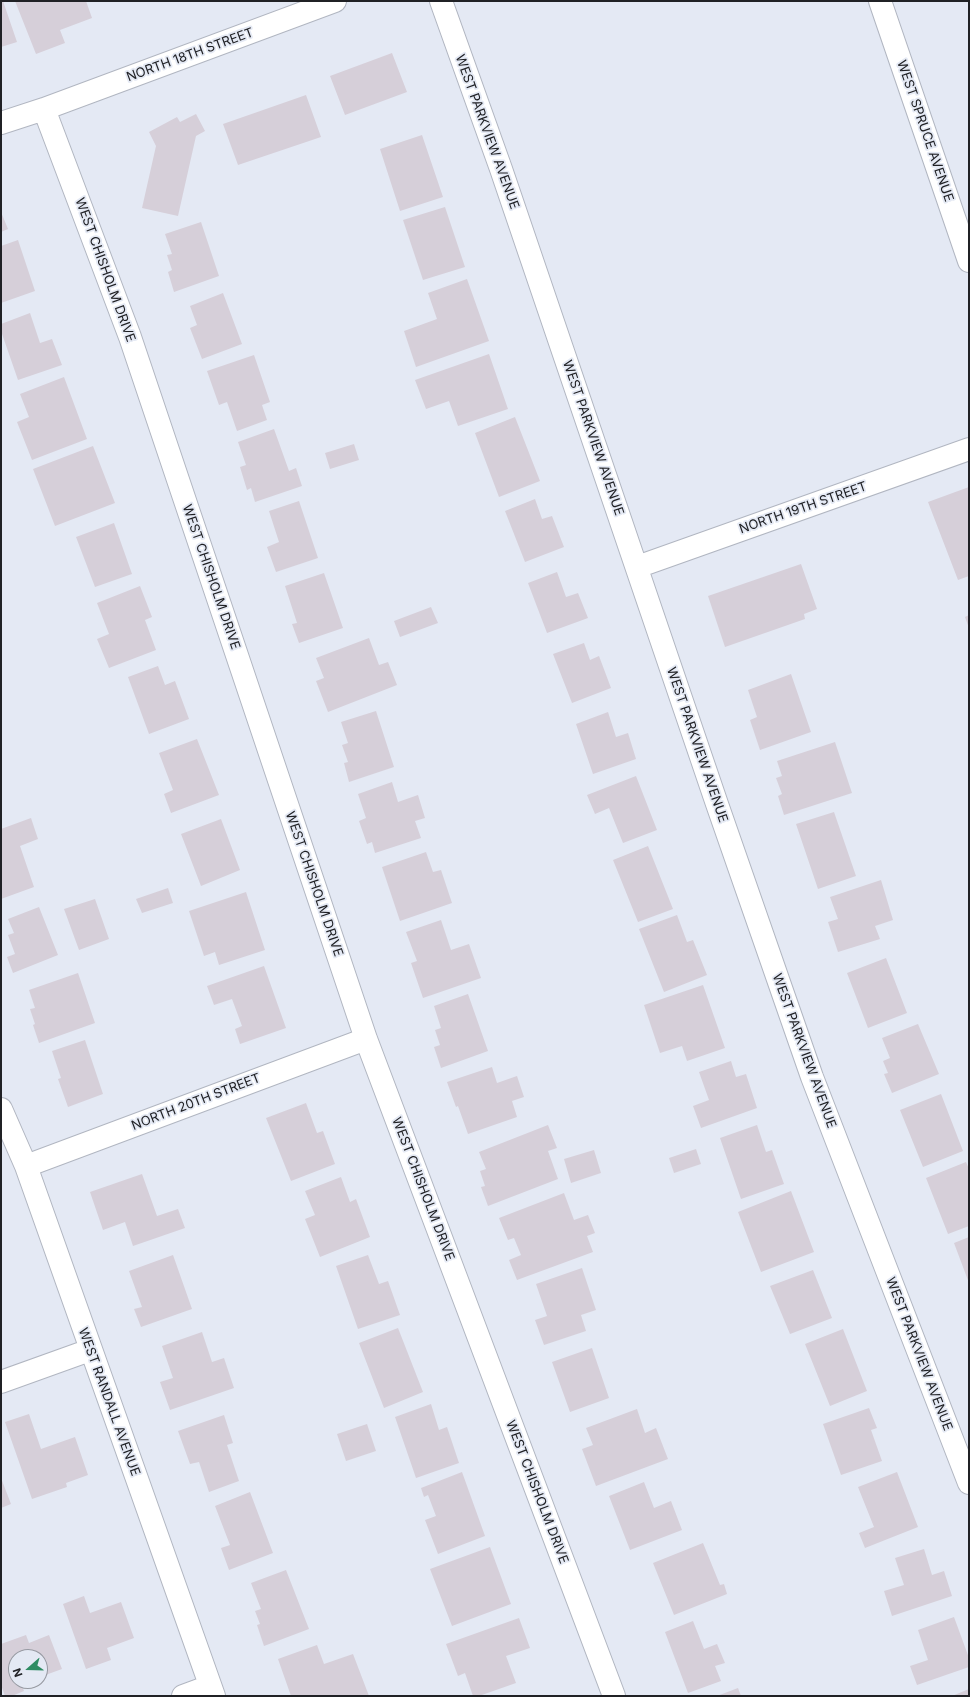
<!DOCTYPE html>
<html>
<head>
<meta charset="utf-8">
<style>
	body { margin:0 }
	#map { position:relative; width:970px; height:1697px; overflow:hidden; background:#e4e9f4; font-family:Inter,sans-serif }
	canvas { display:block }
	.frame { position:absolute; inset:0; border:2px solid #202125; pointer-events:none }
	.north { position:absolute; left:8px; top:1649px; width:40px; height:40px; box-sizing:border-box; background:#e4e9f4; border:1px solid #9699a1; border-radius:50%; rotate:250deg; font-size:11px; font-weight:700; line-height:16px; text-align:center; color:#202125 }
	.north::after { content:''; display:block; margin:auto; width:14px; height:18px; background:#2e8c63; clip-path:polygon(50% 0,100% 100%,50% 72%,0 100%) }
</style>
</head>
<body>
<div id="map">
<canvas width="970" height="1697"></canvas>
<div class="frame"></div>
<div class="north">N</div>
</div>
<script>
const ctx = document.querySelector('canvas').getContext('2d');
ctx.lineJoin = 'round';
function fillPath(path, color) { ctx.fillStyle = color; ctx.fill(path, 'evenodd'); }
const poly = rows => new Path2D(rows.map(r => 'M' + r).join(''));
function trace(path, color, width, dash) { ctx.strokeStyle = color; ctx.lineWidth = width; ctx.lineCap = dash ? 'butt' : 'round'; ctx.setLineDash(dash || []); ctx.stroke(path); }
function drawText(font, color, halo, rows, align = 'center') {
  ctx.font = font + ' Inter,sans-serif'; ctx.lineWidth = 3.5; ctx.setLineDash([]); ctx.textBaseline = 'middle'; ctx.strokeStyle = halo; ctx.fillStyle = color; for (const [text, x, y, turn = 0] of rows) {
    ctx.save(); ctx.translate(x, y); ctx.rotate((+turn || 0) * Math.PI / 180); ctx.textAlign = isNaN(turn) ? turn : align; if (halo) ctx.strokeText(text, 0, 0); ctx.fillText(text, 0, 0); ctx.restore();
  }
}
fillPath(poly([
	[1,1,3,1,17,42,1,47],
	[15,1,86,1,92,18,60,30,65,43,36,54],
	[392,53,407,92,345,115,330,76],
	[306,95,321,137,238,165,223,124],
	[196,114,205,131,196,136,178,216,142,208,156,146,149,132,177,117,180,122],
	[422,135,443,197,400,211,380,149],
	[445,207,465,267,423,280,403,220],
	[1,212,8,229,1,232],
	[201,222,219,276,174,292,168,272,172,270,167,255,172,254,165,234],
	[18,240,35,291,1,303,1,246],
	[467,279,489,341,416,367,404,331,437,319,428,293],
	[223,293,242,344,202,359,190,328,197,325,190,306],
	[30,313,40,343,52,339,62,365,18,380,1,331,1,324],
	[489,354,508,409,458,426,449,401,426,409,415,380],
	[254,355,270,402,262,405,267,420,237,431,227,402,219,405,207,371],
	[64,377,87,439,32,460,17,422,29,417,20,394],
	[515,417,540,481,499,497,475,433],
	[274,429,289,471,296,468,302,486,255,502,251,488,247,490,240,467,246,465,238,442],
	[354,444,359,460,330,469,325,453],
	[93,446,115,503,55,526,33,469],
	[969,487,969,576,958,580,928,502],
	[535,499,542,519,552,516,564,547,525,562,505,511],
	[299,501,318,558,276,572,267,547,279,542,269,511],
	[114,523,132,574,95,587,76,537],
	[801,564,817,609,804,614,805,619,725,647,708,596],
	[557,572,566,597,578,593,588,618,547,633,528,583],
	[324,573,343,628,299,643,292,624,297,623,285,586],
	[140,586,152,617,145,620,156,650,109,668,97,639,109,634,97,603],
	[431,607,438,623,400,637,394,621],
	[969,615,969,628,965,617],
	[369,638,379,665,388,662,397,685,328,712,316,681,324,678,316,658],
	[584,643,590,660,599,656,611,688,572,703,553,654],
	[158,666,165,685,175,681,189,719,149,734,128,677],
	[791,674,811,732,760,750,750,720,757,717,748,690],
	[376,711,394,767,349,782,344,763,348,762,342,745,348,743,341,722],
	[608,712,616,737,628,733,636,759,593,774,576,724],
	[197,739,219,795,171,813,164,794,173,790,159,753],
	[835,742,852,793,784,815,778,796,782,794,776,778,782,776,777,761],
	[636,776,657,830,623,843,609,808,595,814,587,795],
	[392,782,398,802,418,795,425,818,415,821,421,838,375,853,372,842,367,844,359,821,366,818,358,794],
	[834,812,856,876,818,889,796,824],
	[31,818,38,839,20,846,34,887,1,899,1,829],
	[221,819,240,870,201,886,181,834],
	[648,846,673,909,638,922,613,860],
	[426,852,433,872,441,870,452,903,400,921,382,867],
	[881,880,893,920,875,926,880,939,838,952,828,922,838,919,830,897],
	[168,888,173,903,142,913,136,899],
	[246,892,265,950,219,965,215,952,204,956,189,911],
	[95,899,109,939,79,950,64,909],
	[39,907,58,955,13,973,7,957,15,954,8,935,14,933,8,919],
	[677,915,687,942,693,940,707,975,664,992,639,929],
	[441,920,451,950,469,944,481,978,423,998,411,963,417,961,406,932],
	[886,958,907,1013,868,1028,847,973],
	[264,966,286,1028,240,1044,235,1029,242,1026,232,999,214,1005,207,986],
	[78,973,95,1023,39,1043,33,1025,35,1024,30,1009,35,1008,29,990],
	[703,985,725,1048,687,1061,682,1046,660,1053,644,1005],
	[468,994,488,1051,441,1068,434,1047,440,1045,435,1030,441,1028,434,1006],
	[918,1024,939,1074,892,1093,884,1074,888,1073,883,1061,890,1058,882,1038],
	[85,1040,103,1094,68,1107,58,1079,61,1078,52,1051],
	[731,1061,736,1077,746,1074,757,1108,701,1128,693,1106,709,1100,699,1072],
	[492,1067,497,1083,517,1076,524,1097,512,1101,517,1117,468,1134,458,1106,456,1107,447,1082],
	[941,1094,963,1151,923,1167,900,1110],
	[306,1103,317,1133,323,1131,335,1164,291,1181,266,1118],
	[548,1125,557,1148,548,1151,558,1179,488,1206,481,1187,485,1186,480,1171,486,1169,479,1152],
	[757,1125,766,1152,772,1150,784,1184,741,1199,720,1138],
	[696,1149,701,1164,674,1173,669,1158],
	[594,1150,601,1173,571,1183,564,1159],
	[966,1162,969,1169,969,1226,948,1234,926,1178],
	[142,1174,157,1216,178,1209,185,1228,133,1246,125,1222,103,1230,90,1192],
	[341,1177,350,1202,356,1199,370,1237,320,1257,305,1219,315,1215,305,1191],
	[791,1191,814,1252,761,1272,738,1212],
	[564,1193,574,1220,588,1215,595,1233,587,1236,593,1252,517,1280,509,1260,521,1255,514,1238,508,1240,499,1218],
	[969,1237,969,1283,954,1243],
	[173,1255,192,1309,141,1327,134,1309,142,1307,129,1271],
	[368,1255,379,1284,388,1281,400,1315,358,1329,336,1266],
	[582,1268,596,1310,581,1315,586,1331,544,1345,535,1320,547,1316,536,1284],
	[813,1270,832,1318,790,1334,770,1286],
	[398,1328,423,1392,384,1408,359,1343],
	[843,1329,867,1391,830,1406,805,1344],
	[202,1332,212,1362,224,1358,234,1388,170,1410,160,1382,173,1378,162,1346],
	[592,1348,609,1398,570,1412,552,1362],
	[431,1404,439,1430,447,1427,459,1463,416,1478,395,1417],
	[869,1408,877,1428,871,1430,882,1461,841,1475,823,1424],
	[637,1409,645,1433,656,1428,668,1459,596,1486,582,1449,593,1445,586,1428],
	[29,1414,41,1449,75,1437,88,1475,66,1483,67,1487,32,1499,5,1422],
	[224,1415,233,1443,227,1445,239,1481,209,1492,199,1462,190,1464,178,1431],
	[367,1424,376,1451,346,1461,337,1434],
	[462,1472,485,1536,438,1554,425,1520,436,1516,428,1495,424,1497,421,1488],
	[897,1472,918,1527,865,1548,859,1533,874,1527,858,1487],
	[1,1478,11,1504,1,1508],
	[644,1482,654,1508,671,1501,682,1530,630,1550,609,1496],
	[250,1492,273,1553,229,1570,221,1548,230,1545,215,1506],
	[703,1543,720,1585,724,1584,727,1594,674,1615,653,1563],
	[490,1547,511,1604,452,1626,430,1569],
	[924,1549,932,1575,944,1571,952,1596,892,1616,884,1591,904,1585,895,1558],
	[286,1570,309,1629,264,1646,257,1625,260,1624,255,1611,261,1609,251,1583],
	[84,1596,90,1613,121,1602,134,1638,107,1648,111,1660,86,1669,63,1604],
	[954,1617,969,1658,969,1667,917,1685,910,1666,928,1660,918,1630],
	[519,1618,530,1648,506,1656,516,1683,479,1696,473,1696,465,1673,458,1676,446,1644],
	[693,1621,704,1649,717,1644,725,1663,715,1666,721,1681,688,1693,665,1632],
	[26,1635,29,1643,49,1635,62,1669,40,1677,40,1657,16,1657,16,1681,29,1681,21,1684,24,1691,12,1696,5,1696,1,1685,1,1644],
	[317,1645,324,1664,353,1654,369,1696,291,1696,278,1659],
	[738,1688,741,1696,717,1696],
	[969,1689,969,1696,952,1696]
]), '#d6cfd9');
const minor = poly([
	[441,1,501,169,717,804,812,1077,969,1483],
	[880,1,969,261],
	[44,109,130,337,366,1039,614,1696],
	[1,123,44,109,335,1],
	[637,567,969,449],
	[1,1109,26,1166,214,1696],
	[26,1166,366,1039],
	[1,1382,90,1350],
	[183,1696,210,1686]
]);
trace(minor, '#b1b6c1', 24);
trace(minor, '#fff', 22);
drawText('13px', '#202125', '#e4e9f4', [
	["NORTH 18TH STREET",190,55,-20],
	["WEST SPRUCE AVENUE",925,131,71],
	["WEST PARKVIEW AVENUE",487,132,70],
	["WEST CHISHOLM DRIVE",105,270,70],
	["WEST PARKVIEW AVENUE",593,438,71],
	["NORTH 19TH STREET",803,508,-19],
	["WEST CHISHOLM DRIVE",211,577,71],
	["WEST PARKVIEW AVENUE",697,745,71],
	["WEST CHISHOLM DRIVE",314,884,71],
	["WEST PARKVIEW AVENUE",804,1051,70],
	["NORTH 20TH STREET",196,1102,-21],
	["WEST CHISHOLM DRIVE",423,1189,69],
	["WEST PARKVIEW AVENUE",919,1354,69],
	["WEST RANDALL AVENUE",109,1402,70],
	["WEST CHISHOLM DRIVE",537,1492,69]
]);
</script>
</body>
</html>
